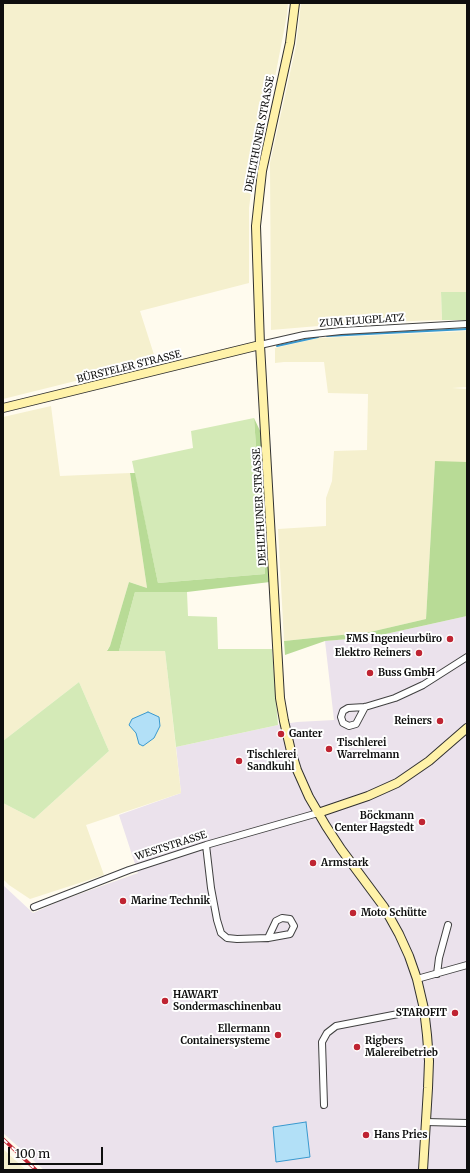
<!DOCTYPE html>
<html>
<head>
<meta charset="utf-8">
<style>
	body { margin:0 }
	#map { position:relative; width:470px; height:1173px; overflow:hidden; background:#fffbee; font-family:Merriweather,serif }
	canvas { display:block }
	.frame { position:absolute; inset:0; border:4px solid #0e0e0e; pointer-events:none }
	.scale { position:absolute; left:8px; top:1147px; width:95px; height:18px; box-sizing:border-box; border:2px solid #0e0e0e; border-top:0; padding-left:5px; font-size:12px; line-height:14px; white-space:nowrap; color:#0e0e0e; -webkit-text-stroke:3px #fff; paint-order:stroke }
</style>
</head>
<body>
<div id="map">
<canvas width="470" height="1173"></canvas>
<div class="frame"></div>
<div class="scale">100 m</div>
</div>
<script>
const ctx = document.querySelector('canvas').getContext('2d');
ctx.lineJoin = 'round';
function fillPath(path, color) { ctx.fillStyle = color; ctx.fill(path, 'evenodd'); }
const poly = rows => new Path2D(rows.map(r => 'M' + r).join(''));
function trace(path, color, width, dash) { ctx.strokeStyle = color; ctx.lineWidth = width; ctx.lineCap = dash ? 'butt' : 'round'; ctx.setLineDash(dash || []); ctx.stroke(path); }
function drawText(font, color, halo, rows, align = 'center') {
  ctx.font = font + ' Merriweather,serif'; ctx.lineWidth = 4; ctx.setLineDash([]); ctx.textBaseline = 'middle'; ctx.strokeStyle = halo; ctx.fillStyle = color; for (const [text, x, y, turn = 0] of rows) {
    ctx.save(); ctx.translate(x, y); ctx.rotate((+turn || 0) * Math.PI / 180); ctx.textAlign = isNaN(turn) ? turn : align; if (halo) ctx.strokeText(text, 0, 0); ctx.fillText(text, 0, 0); ctx.restore();
  }
}
fillPath(poly([
	[467,616,467,1170,44,1170,3,1133,3,885,33,913,60,901,138,873,119,815,181,793,176,747,278,725,297,722,334,720,325,641,372,637]
]), '#ebe2ec');
fillPath(poly([
	[3,3,288,3,287,15,270,103,253,177,249,208,249,283,140,311,156,361,3,399],
	[301,3,467,3,467,292,441,292,442,320,354,323,271,330,270,163,296,46],
	[467,331,467,387,452,388,467,389,467,462,435,462,426,619,370,632,284,641,278,529,326,526,326,498,332,481,334,451,367,450,368,394,328,393,324,362,284,362,275,363,275,348,319,338],
	[51,406,60,476,130,473,147,588,129,582,110,646,107,650,165,651,181,793,86,825,104,875,30,899,9,885,3,879,3,803,34,819,109,751,79,682,3,741,3,417],
	[3,1149,26,1170,3,1170]
]), '#f5f0ce');
fillPath(poly([
	[441,292,467,292,467,320,442,320],
	[254,418,265,574,158,583,132,461,193,448,191,431],
	[135,592,187,592,188,616,217,617,218,649,272,649,278,725,176,747,165,651,119,651],
	[79,682,109,751,34,819,3,803,3,741]
]), '#d4eab7');
fillPath(poly([
	[254,418,262,435,270,582,187,592,135,592,119,651,107,651,110,646,129,582,147,588,130,473,135,473,158,583,265,574],
	[435,461,467,462,467,616,372,637,325,641,285,655,284,641,370,632,426,619]
]), '#b8db96');
const water = poly([
	[148,712,159,717,160,726,154,738,143,746,139,744,136,733,129,725,132,719,148,712],
	[306,1122,310,1157,276,1162,273,1127,306,1122]
]);
fillPath(water, '#b2e0f7');
trace(water, '#3999cf', 1);
trace(poly([
	[327,336,467,329],
	[277,346,318,337]
]), '#3999cf', 2);
const street = poly([
	[260,345,304,335,341,331,467,324],
	[365,707,356,724,349,726,343,723,341,717,343,711,348,708,365,707,395,698,423,685,467,657],
	[206,845,211,888,217,920,221,933,227,938,237,939,268,938,290,934,294,926,290,919,282,918,276,921,268,938],
	[34,907,129,870,206,845,318,813],
	[437,974,439,958,448,925],
	[417,979,467,965],
	[324,1105,322,1042,327,1033,336,1026,424,1009],
	[426,1122,467,1123]
]);
const secondary = poly([
	[295,3,290,43,262,171,256,226,260,345,280,698,284,721,291,751,297,770,309,797,326,826,341,849,384,907,399,934,409,956,417,979,424,1009,427,1035,429,1061,428,1088,423,1170],
	[3,408,260,345],
	[318,813,368,796,397,783,429,761,467,728]
]);
trace(street, '#414141', 8);
trace(secondary, '#303030', 10);
trace(street, '#fff', 6);
trace(secondary, '#fff2a9', 8);
const rail = poly([
	[3,1139,36,1170]
]);
trace(rail, '#bf2432', 3.5);
trace(rail, '#fff', 2, [6]);
for (const [x, y, r, color] of [
	[450,639,4,"#bf2432"],
	[419,653,4,"#bf2432"],
	[370,673,4,"#bf2432"],
	[440,721,4,"#bf2432"],
	[281,734,4,"#bf2432"],
	[329,749,4,"#bf2432"],
	[239,761,4,"#bf2432"],
	[422,822,4,"#bf2432"],
	[313,863,4,"#bf2432"],
	[123,901,4,"#bf2432"],
	[353,913,4,"#bf2432"],
	[165,1001,4,"#bf2432"],
	[455,1013,4,"#bf2432"],
	[278,1035,4,"#bf2432"],
	[357,1047,4,"#bf2432"],
	[366,1135,4,"#bf2432"]
]) { const dot = new Path2D(); dot.arc(x, y, r, 0, 2 * Math.PI); ctx.fillStyle = color; ctx.fill(dot); trace(dot, '#fff', 1.5); }
drawText('10px', '#0e0e0e', '#fff', [
	["DEHLTHUNER STRASSE",260,134,-79],
	["ZUM FLUGPLATZ",362,321,-4],
	["BÜRSTELER STRASSE",129,367,-14],
	["DEHLTHUNER STRASSE",260,507,-93],
	["WESTSTRASSE",171,846,-18]
]);
drawText('bold 10px', '#0e0e0e', '#fff', [
	["FMS Ingenieurbüro",442,639,"right"],
	["Elektro Reiners",411,653,"right"],
	["Buss GmbH",378,673],
	["Reiners",432,721,"right"],
	["Ganter",289,734],
	["Tischlerei",337,743],
	["Warrelmann",337,755],
	["Tischlerei",247,755],
	["Sandkuhl",247,767],
	["Böckmann",414,816,"right"],
	["Center Hagstedt",414,828,"right"],
	["Armstark",321,863],
	["Marine Technik",131,901],
	["Moto Schütte",361,913],
	["HAWART",173,995],
	["Sondermaschinenbau",173,1007],
	["STAROFIT",447,1013,"right"],
	["Ellermann",270,1029,"right"],
	["Containersysteme",270,1041,"right"],
	["Rigbers",365,1041],
	["Malereibetrieb",365,1053],
	["Hans Pries",374,1135]
], 'left');
</script>
</body>
</html>
